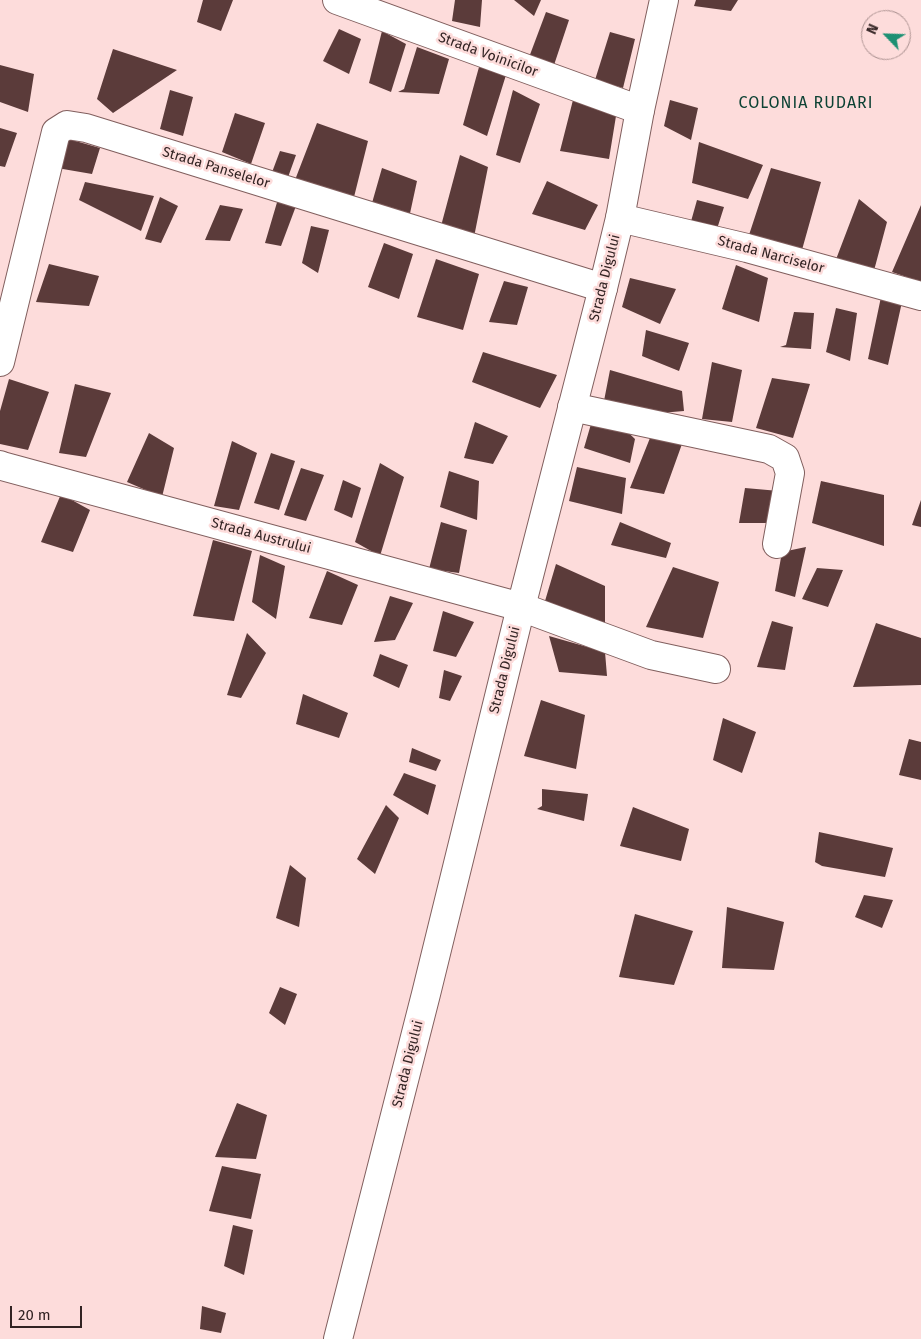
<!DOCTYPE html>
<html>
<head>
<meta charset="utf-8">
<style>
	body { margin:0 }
	#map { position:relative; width:921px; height:1339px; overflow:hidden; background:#fddcdb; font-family:"Fira Sans",sans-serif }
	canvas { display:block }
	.north { position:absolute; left:861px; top:10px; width:50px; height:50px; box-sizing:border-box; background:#fddcdb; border:1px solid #ac9291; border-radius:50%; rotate:294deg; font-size:14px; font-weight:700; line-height:20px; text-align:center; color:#322323 }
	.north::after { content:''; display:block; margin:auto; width:18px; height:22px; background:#1d9073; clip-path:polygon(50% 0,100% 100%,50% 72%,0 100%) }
	.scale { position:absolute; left:10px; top:1306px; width:72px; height:22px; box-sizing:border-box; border:2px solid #322323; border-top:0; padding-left:6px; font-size:15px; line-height:18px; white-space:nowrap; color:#322323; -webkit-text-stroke:4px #fddcdb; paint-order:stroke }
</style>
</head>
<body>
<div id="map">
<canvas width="921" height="1339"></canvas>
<div class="north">N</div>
<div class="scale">20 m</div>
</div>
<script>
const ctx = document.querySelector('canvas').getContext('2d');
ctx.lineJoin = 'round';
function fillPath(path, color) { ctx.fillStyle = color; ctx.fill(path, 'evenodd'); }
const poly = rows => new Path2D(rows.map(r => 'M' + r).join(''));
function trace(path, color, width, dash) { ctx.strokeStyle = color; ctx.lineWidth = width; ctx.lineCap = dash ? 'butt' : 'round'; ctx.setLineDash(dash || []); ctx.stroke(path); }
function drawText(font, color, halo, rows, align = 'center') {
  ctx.font = font + ' "Fira Sans",sans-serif'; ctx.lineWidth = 5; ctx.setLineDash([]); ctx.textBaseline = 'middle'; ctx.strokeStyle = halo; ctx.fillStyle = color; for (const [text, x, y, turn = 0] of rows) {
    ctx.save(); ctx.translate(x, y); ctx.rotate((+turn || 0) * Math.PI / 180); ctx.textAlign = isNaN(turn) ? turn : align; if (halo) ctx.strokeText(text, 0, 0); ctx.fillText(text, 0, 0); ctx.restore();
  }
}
fillPath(poly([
	[203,0,233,0,221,31,197,22],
	[455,0,482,0,480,27,452,21],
	[514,0,541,0,534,16],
	[696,0,738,0,731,11,694,6],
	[546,12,569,20,554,65,528,60],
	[339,29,361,39,349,74,323,61],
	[382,31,406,44,391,92,369,83],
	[610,32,635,39,623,88,595,80],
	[417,47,449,59,439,94,398,92,404,89],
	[113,49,177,70,113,113,97,99],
	[0,65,34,74,28,112,0,102],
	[479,67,506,75,487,136,463,125],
	[170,90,193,97,183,136,160,129],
	[513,90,540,104,520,163,496,155],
	[573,100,616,116,609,159,560,151],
	[670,100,698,108,691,140,664,126],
	[235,113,265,123,251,164,222,152],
	[317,123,368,141,354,197,295,180],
	[0,128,17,133,5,167,0,166],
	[65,138,100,148,92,174,57,168],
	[699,142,763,165,748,199,692,183],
	[280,151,296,155,287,180,271,175],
	[460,155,488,167,474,237,441,226],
	[382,168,417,181,409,218,372,203],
	[771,168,821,182,800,257,748,238],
	[547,181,598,205,585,230,532,214],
	[85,182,154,196,141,231,79,200],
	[160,197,178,206,161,243,145,239],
	[278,199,296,206,281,246,265,243],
	[859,199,887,222,872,278,835,262],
	[697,200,724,207,717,229,690,225],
	[220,205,243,209,230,241,205,240],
	[921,205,921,282,892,272],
	[311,226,329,230,318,273,302,263],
	[384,243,413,254,399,299,368,287],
	[436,259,479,274,463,330,417,317],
	[49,264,99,276,89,306,36,302],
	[736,265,768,278,759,322,722,309],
	[630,278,676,289,660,324,622,307],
	[504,281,528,287,517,325,489,322],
	[881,297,902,302,888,365,868,359],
	[836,308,857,313,850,361,826,352],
	[794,312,814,313,811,349,780,347,786,345],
	[646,330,689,343,679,371,642,356],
	[483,352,557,375,540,408,472,382],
	[712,362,742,370,732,422,702,419],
	[610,370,682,391,684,411,612,417,635,439,630,463,584,448,591,424,603,406],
	[772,378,810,384,793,438,756,428],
	[9,379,49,392,28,450,0,444,0,411],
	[75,384,111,393,86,457,59,453],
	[475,422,508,436,493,464,464,458],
	[149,433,174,448,162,497,127,482],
	[650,438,682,444,664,494,630,488],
	[232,441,257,453,239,510,214,506],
	[271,453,295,461,279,510,254,503],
	[380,463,404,477,380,556,355,542],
	[577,467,626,478,622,514,569,501],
	[301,468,324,475,306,521,284,515],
	[449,471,479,481,477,520,440,507],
	[343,480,361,488,352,518,334,510],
	[821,481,884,495,884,546,812,523],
	[745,488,779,491,771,523,739,523],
	[61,494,90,510,73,552,41,542],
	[921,500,921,527,912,525],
	[441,522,467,530,459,573,429,569],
	[620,522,671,543,666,558,611,545],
	[213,540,252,551,234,621,193,616],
	[806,547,795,597,775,591,782,552],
	[260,555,285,566,276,619,252,602],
	[556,564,605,586,605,624,545,601],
	[673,567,719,582,703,638,646,627],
	[817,568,843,570,828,607,802,599],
	[327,571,358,585,342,625,309,618],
	[390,596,413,603,395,640,374,642],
	[443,611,474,622,456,657,433,651],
	[772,621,793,627,785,670,757,667],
	[876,623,921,638,921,685,853,687],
	[247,633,266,653,241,698,227,695],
	[549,636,605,652,607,676,559,672],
	[380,654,408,665,399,688,373,676],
	[444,670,462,676,450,701,439,698],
	[303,694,348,713,339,738,296,724],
	[541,700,585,715,576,769,524,756],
	[723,718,756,732,742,773,713,760],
	[909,739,921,742,921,780,899,775],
	[412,748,441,760,436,771,409,762],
	[404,773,436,785,428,815,393,795],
	[542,789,588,794,584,821,537,809,542,806],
	[386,805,399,818,375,874,357,859],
	[633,807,689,829,681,861,620,846],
	[819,832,893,848,885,877,822,866,815,862],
	[290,865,306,878,299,927,276,918],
	[864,895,893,900,882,928,855,917],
	[727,907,784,922,774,970,722,968],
	[635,914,693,931,674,985,619,977],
	[280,987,297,994,285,1025,269,1013],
	[237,1103,267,1115,256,1159,215,1157],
	[222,1166,261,1174,251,1219,209,1211],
	[233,1225,253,1230,244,1275,224,1266],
	[202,1306,226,1313,221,1333,200,1329]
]), '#5b3b3a');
const street = poly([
	[337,0,640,110],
	[620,218,747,248,921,296],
	[0,362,56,132,67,125,86,128,603,288],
	[572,407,769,449,785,458,790,473,777,544],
	[0,465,2,466,521,607,651,655,716,669]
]);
const secondary = poly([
	[338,1339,426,994,521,607,603,288,620,218,640,110,664,0]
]);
trace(street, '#815f5e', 30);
trace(secondary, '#815f5e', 30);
trace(street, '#fff', 28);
trace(secondary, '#fff', 28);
drawText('14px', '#322323', '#fddcdb', [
	["Strada Voinicilor",488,55,20],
	["Strada Panselelor",216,168,17],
	["Strada Narciselor",771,255,15],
	["Strada Digului",605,278,-76],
	["Strada Austrului",261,536,15],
	["Strada Digului",505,670,-76],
	["Strada Digului",408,1064,-76]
]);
ctx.letterSpacing = '1px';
drawText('16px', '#0d4234', '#fddcdb', [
	["COLONIA RUDARI",806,104]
]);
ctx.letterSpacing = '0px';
</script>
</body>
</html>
